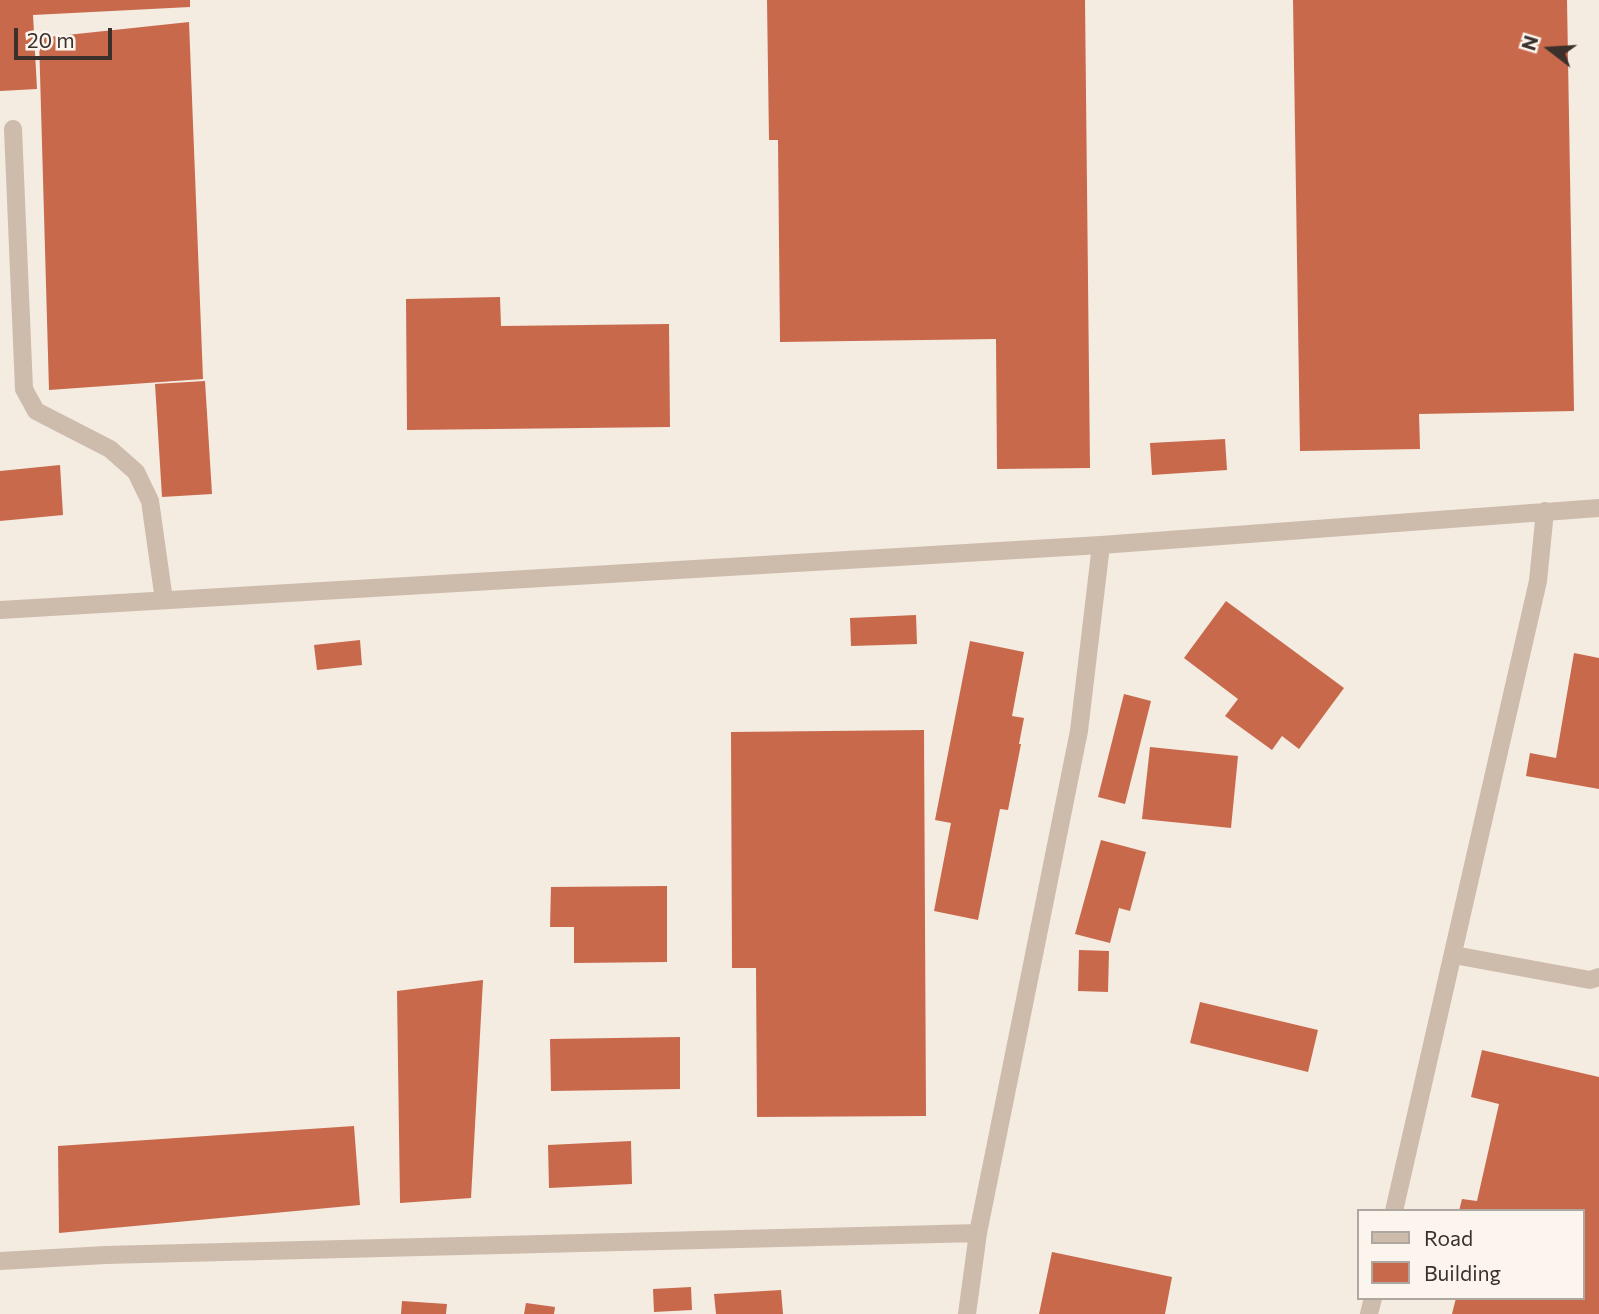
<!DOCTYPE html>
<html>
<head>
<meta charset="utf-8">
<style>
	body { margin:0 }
	#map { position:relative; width:1599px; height:1314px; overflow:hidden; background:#f4ebe1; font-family:Commissioner,sans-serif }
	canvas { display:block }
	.legend { position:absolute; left:1357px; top:1209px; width:228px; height:91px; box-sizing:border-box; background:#fbf5ee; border:2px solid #aea6a0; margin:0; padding:9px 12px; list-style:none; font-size:21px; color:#3b302b }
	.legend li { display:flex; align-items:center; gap:14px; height:35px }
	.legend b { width:35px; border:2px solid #aea6a0 }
	.north { position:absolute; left:1515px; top:14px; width:70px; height:70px; -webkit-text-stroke:5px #fbf5ee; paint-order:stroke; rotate:287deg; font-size:19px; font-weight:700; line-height:28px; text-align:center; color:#3b302b }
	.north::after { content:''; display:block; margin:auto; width:24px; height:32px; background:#3b302b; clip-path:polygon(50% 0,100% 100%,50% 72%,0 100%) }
	.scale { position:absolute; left:14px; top:28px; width:98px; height:32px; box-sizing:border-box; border:4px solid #3b302b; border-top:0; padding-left:9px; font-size:21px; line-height:24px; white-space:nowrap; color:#3b302b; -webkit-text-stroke:5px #fbf5ee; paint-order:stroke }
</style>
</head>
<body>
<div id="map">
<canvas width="1599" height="1314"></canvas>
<ul class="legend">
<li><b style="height:9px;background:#cdbbac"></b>Road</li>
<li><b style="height:19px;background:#c8694b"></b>Building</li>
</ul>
<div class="north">N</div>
<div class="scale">20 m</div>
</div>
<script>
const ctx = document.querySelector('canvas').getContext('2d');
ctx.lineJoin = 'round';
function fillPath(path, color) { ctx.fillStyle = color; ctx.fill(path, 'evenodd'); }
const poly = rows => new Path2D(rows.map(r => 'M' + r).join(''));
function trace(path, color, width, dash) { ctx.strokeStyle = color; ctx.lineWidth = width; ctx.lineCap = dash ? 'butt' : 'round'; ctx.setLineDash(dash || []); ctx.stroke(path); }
fillPath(poly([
	[0,0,190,0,190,7,33,15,37,89,0,91],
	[767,0,1085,0,1090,468,997,469,996,339,780,342,778,140,769,140],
	[1293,0,1567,0,1574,411,1419,414,1420,449,1300,451],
	[189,22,203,379,49,390,39,38],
	[500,297,501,326,669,324,670,427,407,430,406,299],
	[205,381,212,494,162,497,155,384],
	[1225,439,1227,470,1152,475,1150,443],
	[60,465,63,515,0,521,0,471],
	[1226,601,1344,688,1299,749,1282,736,1272,750,1225,716,1238,699,1184,658],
	[916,615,917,644,851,646,850,618],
	[360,640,362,665,317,670,314,645],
	[970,641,1024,652,1012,716,1024,718,1019,744,1021,744,1008,810,1000,809,978,920,934,911,951,823,935,820],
	[1574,653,1599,658,1599,789,1526,776,1530,753,1556,758],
	[1124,694,1151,701,1125,804,1098,797],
	[924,730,926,1116,757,1117,756,968,732,968,731,732],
	[1150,747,1238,756,1231,828,1142,819],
	[1101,840,1146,852,1130,911,1119,908,1110,943,1075,934],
	[667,886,667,962,574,963,574,927,550,927,551,887],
	[1079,950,1109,951,1108,992,1078,991],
	[483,980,471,1198,400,1203,397,991],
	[1200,1002,1318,1030,1308,1072,1190,1043],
	[680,1037,680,1089,551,1091,550,1039],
	[1482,1050,1599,1077,1599,1314,1452,1314,1456,1298,1583,1298,1583,1211,1459,1211,1462,1199,1477,1201,1499,1104,1471,1097],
	[354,1126,360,1205,59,1233,58,1146],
	[631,1141,632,1184,549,1188,548,1145],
	[1052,1252,1172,1277,1165,1314,1039,1314],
	[691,1287,692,1310,654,1312,653,1289],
	[781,1290,783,1314,716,1314,714,1294],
	[402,1301,447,1304,446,1314,401,1314],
	[526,1303,555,1307,554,1314,524,1314]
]), '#c8694b');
trace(poly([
	[13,129,24,389,36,411,110,449,136,472,150,501,164,600],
	[0,610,1101,545,1599,508],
	[1454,955,1590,980,1599,977],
	[1394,1211,1538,581,1545,511],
	[0,1261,105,1255,978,1233],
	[967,1314,978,1233,1079,731,1101,545],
	[1369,1314,1373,1298]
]), '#cdbbac', 18);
</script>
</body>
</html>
